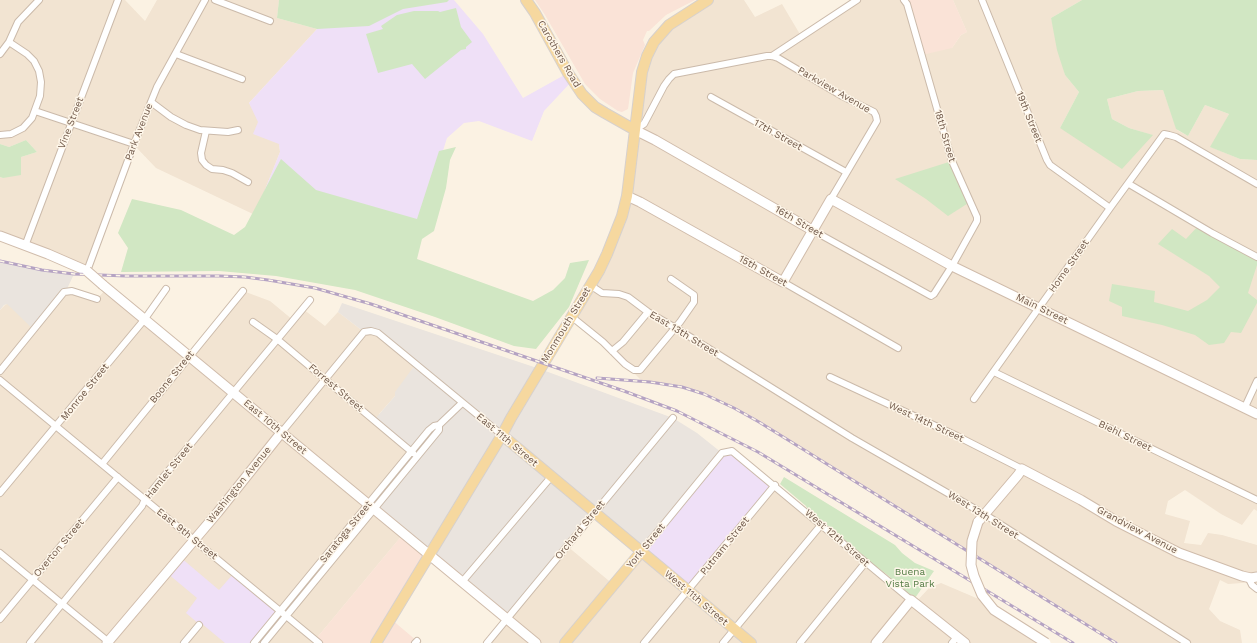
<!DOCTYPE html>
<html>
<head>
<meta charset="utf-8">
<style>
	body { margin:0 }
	canvas { display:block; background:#fbf2e3 }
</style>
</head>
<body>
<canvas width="1257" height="643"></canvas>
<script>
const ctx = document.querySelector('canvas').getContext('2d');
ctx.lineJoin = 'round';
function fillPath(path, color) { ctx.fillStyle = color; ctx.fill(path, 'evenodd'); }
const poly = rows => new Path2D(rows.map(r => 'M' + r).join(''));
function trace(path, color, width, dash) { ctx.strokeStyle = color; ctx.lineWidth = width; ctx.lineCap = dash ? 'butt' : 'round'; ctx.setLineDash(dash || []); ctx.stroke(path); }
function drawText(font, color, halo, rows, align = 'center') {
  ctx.font = font + ' "Work Sans",sans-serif'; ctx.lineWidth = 3; ctx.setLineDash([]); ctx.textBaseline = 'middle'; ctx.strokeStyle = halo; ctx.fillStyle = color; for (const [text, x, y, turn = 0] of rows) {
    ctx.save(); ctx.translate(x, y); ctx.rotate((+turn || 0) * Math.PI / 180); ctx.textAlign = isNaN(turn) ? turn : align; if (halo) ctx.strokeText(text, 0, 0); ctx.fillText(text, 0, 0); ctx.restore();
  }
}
fillPath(poly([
	[0,0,125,0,145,21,157,0,279,0,277,18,317,29,249,103,279,144,280,152,255,215,156,168,134,145,87,271,0,236,0,177,3,178,21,157,37,152,26,140,9,147,0,144],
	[709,0,744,0,755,17,782,4,801,36,857,0,904,0,952,48,961,35,967,32,953,0,1082,0,1051,18,1065,75,1079,92,1060,128,1152,135,1129,128,1112,119,1107,99,1138,91,1163,90,1177,130,1188,136,1205,105,1229,114,1211,147,1240,159,1257,160,1257,511,1254,509,1242,525,1221,514,1185,490,1168,501,1165,514,1190,521,1184,543,1201,545,1208,533,1222,535,1257,545,1257,582,1228,584,1220,580,1209,609,1220,621,1240,630,1242,643,1116,643,747,415,720,400,704,394,664,384,643,382,625,364,572,317,622,216,640,88,654,42],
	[107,288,190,356,243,291,270,301,293,320,303,309,325,326,338,312,364,332,371,331,415,365,395,396,379,414,411,451,404,533,315,640,319,643,0,643,0,310,5,305,7,304,64,293,97,299],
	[775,485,916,602,929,588,941,583,988,603,1046,643,487,643,567,546,614,585,636,558]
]), '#f2e4d2');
fillPath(poly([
	[535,0,695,0,666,15,649,31,647,31,643,40,645,45,633,73,628,109,622,112,618,111,600,99,585,84,545,15],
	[904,0,953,0,967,32,961,35,952,48,922,55],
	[404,533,430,555,391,619,417,641,415,643,319,643,315,640]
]), '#fae3d7');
fillPath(poly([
	[0,261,42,270,74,274,66,291,34,330,7,304,4,305,0,310],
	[342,303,540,369,673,418,697,433,722,453,688,591,594,513,507,619,368,504,411,451,374,420,395,396,395,392,415,365,378,333,364,332,338,312]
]), '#eae4de');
fillPath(poly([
	[416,0,454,0,483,34,523,98,568,73,573,80,544,111,532,141,479,121,464,123,447,138,398,294,234,267,280,152,279,144,253,134,258,122,249,103,317,29],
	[727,451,775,485,688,591,641,552],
	[180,557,219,590,234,573,280,611,254,643,225,643,201,623,199,624,186,613,197,598,167,573]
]), '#efe0f7');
fillPath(poly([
	[279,0,449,0,447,2,403,9,369,26,317,29,277,18],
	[1082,0,1257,0,1257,160,1240,159,1210,147,1229,114,1205,105,1188,136,1176,129,1163,90,1138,91,1107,99,1112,119,1129,128,1153,135,1122,169,1060,128,1079,92,1065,75,1057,50,1051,18],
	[456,8,461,27,472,42,466,47,466,49,461,50,425,79,412,64,378,73,366,34,383,29,381,26,397,15,414,11,438,11,440,12],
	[26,140,37,152,21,157,21,175,3,178,0,177,0,144,9,147],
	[456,147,450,160,446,188,434,231,422,239,417,259,533,301,553,290,565,278,570,263,589,260,569,307,536,349,514,346,435,317,355,290,276,276,219,271,121,272,128,248,118,233,132,199,181,210,234,235,245,227,281,159,316,190,417,219,439,151],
	[952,161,970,202,948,216,926,199,895,179],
	[1199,225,1257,257,1257,265,1248,293,1257,300,1257,303,1241,333,1231,332,1224,343,1209,345,1195,335,1162,325,1122,316,1122,307,1109,301,1112,284,1155,291,1154,302,1188,311,1207,300,1220,287,1209,276,1158,244,1172,229,1186,239],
	[784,477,895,545,902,553,915,563,934,571,915,598,907,595,891,580,890,577,877,567,874,567,860,556,859,552,833,530,830,530,809,512,806,506,780,484],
	[364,514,364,517,290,606,289,604]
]), '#d1e7c3');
const street = poly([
	[215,0,270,21],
	[982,0,1047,160,1050,165,1110,208],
	[0,54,9,42,18,22,39,0],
	[176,54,242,79],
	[772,56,857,0],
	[711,97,846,172],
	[151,102,171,117,186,125,200,130,228,132,238,130],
	[35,111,134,144],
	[635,130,644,124,664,86,669,79,674,74,767,56,772,56,778,58,842,96,874,112,876,116,877,121,831,199],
	[206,131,201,153,202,160,206,165,212,169,223,170,232,173,248,182],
	[0,135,11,134,23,128,32,118,40,96,41,82,39,71,34,61,27,54,9,42],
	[1129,184,1212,233,1257,257],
	[812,230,931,296,934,294,952,266,977,221,977,217,952,161,907,4,904,0],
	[25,246,118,0],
	[87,271,134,144,157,87,205,0],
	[783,282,898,348],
	[590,285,602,293,619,294,628,297,648,312,679,330,852,438,984,514,1187,643],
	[572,317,603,342,625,364,634,370,640,370,680,322,694,302,694,295,671,279],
	[253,322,277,339,413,453],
	[612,351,623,342,648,312],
	[0,371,64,292,72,291,97,299],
	[994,372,1257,500],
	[830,377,957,436,1022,469],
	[0,380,319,643],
	[974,399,1110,208,1164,134,1169,135,1176,137,1257,184],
	[1245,407,1257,381],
	[281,433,364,332,371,331,378,333,502,435],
	[102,464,243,291],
	[0,493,144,320,166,289],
	[641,552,722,453,732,451,911,600],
	[0,553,110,643],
	[1248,577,1252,585,1257,589],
	[462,582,551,477],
	[0,619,118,477],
	[30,643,142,506,145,499,310,300],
	[184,643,199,625],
	[254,643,429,430,434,426,439,425,462,403],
	[264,643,439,430,439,425],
	[415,643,417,641],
	[487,643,673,418],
	[644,643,775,485],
	[723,643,821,525],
	[800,643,865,563],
	[952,643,957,637]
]);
const secondary = poly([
	[635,130,655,140,812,230],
	[627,196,640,202,783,282,831,199,952,266,1257,414],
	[0,236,48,254,87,271],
	[103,285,536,643],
	[978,522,1018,475,1022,469,1081,500,1116,521,1179,553,1242,576,1251,578,1257,577],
	[107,643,218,512,281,433],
	[876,643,911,600,965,643]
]);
const primary = poly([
	[526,0,535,13,568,73,582,94,595,107,605,113,635,130],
	[502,435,751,643],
	[376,643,502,435,511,418,599,271,607,254,622,216,627,196,642,72,647,56,654,42,669,25,708,0],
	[565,643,641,552]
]);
trace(street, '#cbbaaa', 8);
trace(secondary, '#d0bcab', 11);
trace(primary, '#d7d1cd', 12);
trace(street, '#fff', 6);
trace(secondary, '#fff', 9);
trace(primary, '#f6d89f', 10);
const rail = poly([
	[0,261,42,270,74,274,126,276,220,276,245,277,268,280,315,288,371,304,624,391,677,411,758,452,1073,643],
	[597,378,650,382,682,387,704,394,734,408,759,422,1116,643]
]);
trace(rail, '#b5a3c3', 3);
trace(rail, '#fef6e9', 1.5, [4.5]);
const secondaryBridge = poly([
	[87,271,103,285],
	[978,522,972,541,971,565,974,576,982,595,994,610,1046,643]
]);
trace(secondaryBridge, '#d0bcab', 11, []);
trace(secondaryBridge, '#fff', 9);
drawText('10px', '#715a4b', '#fef6e9', [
	["Carothers Road",559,54,60],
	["Parkview Avenue",834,90,30],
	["19th Street",1029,117,68],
	["Vine Street",71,123,-69],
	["Park Avenue",139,132,-69],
	["17th Street",778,135,29],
	["18th Street",945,136,74],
	["16th Street",799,222,30],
	["Home Street",1069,266,-55],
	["15th Street",763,271,29],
	["Main Street",1042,309,26],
	["Monmouth Street",566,325,-59],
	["East 13th Street",684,334,31],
	["Boone Street",172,377,-51],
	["Forrest Street",336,388,40],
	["Monroe Street",85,392,-51],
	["West 14th Street",926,422,25],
	["East 10th Street",275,427,40],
	["Biehl Street",1125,436,26],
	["East 11th Street",507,440,40],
	["Hamlet Street",169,471,-51],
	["Washington Avenue",239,485,-51],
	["West 13th Street",983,515,32],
	["Orchard Street",580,530,-51],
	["Grandview Avenue",1137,530,28],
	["Saratoga Street",346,532,-51],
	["East 9th Street",187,534,39],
	["West 12th Street",837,538,41],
	["York Street",646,546,-51],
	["Putnam Street",725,546,-51],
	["Overton Street",59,548,-50],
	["West 11th Street",696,598,40]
]);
drawText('10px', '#547c46', '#fef6e9', [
	["Buena",910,572],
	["Vista Park",910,584]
]);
</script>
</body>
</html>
